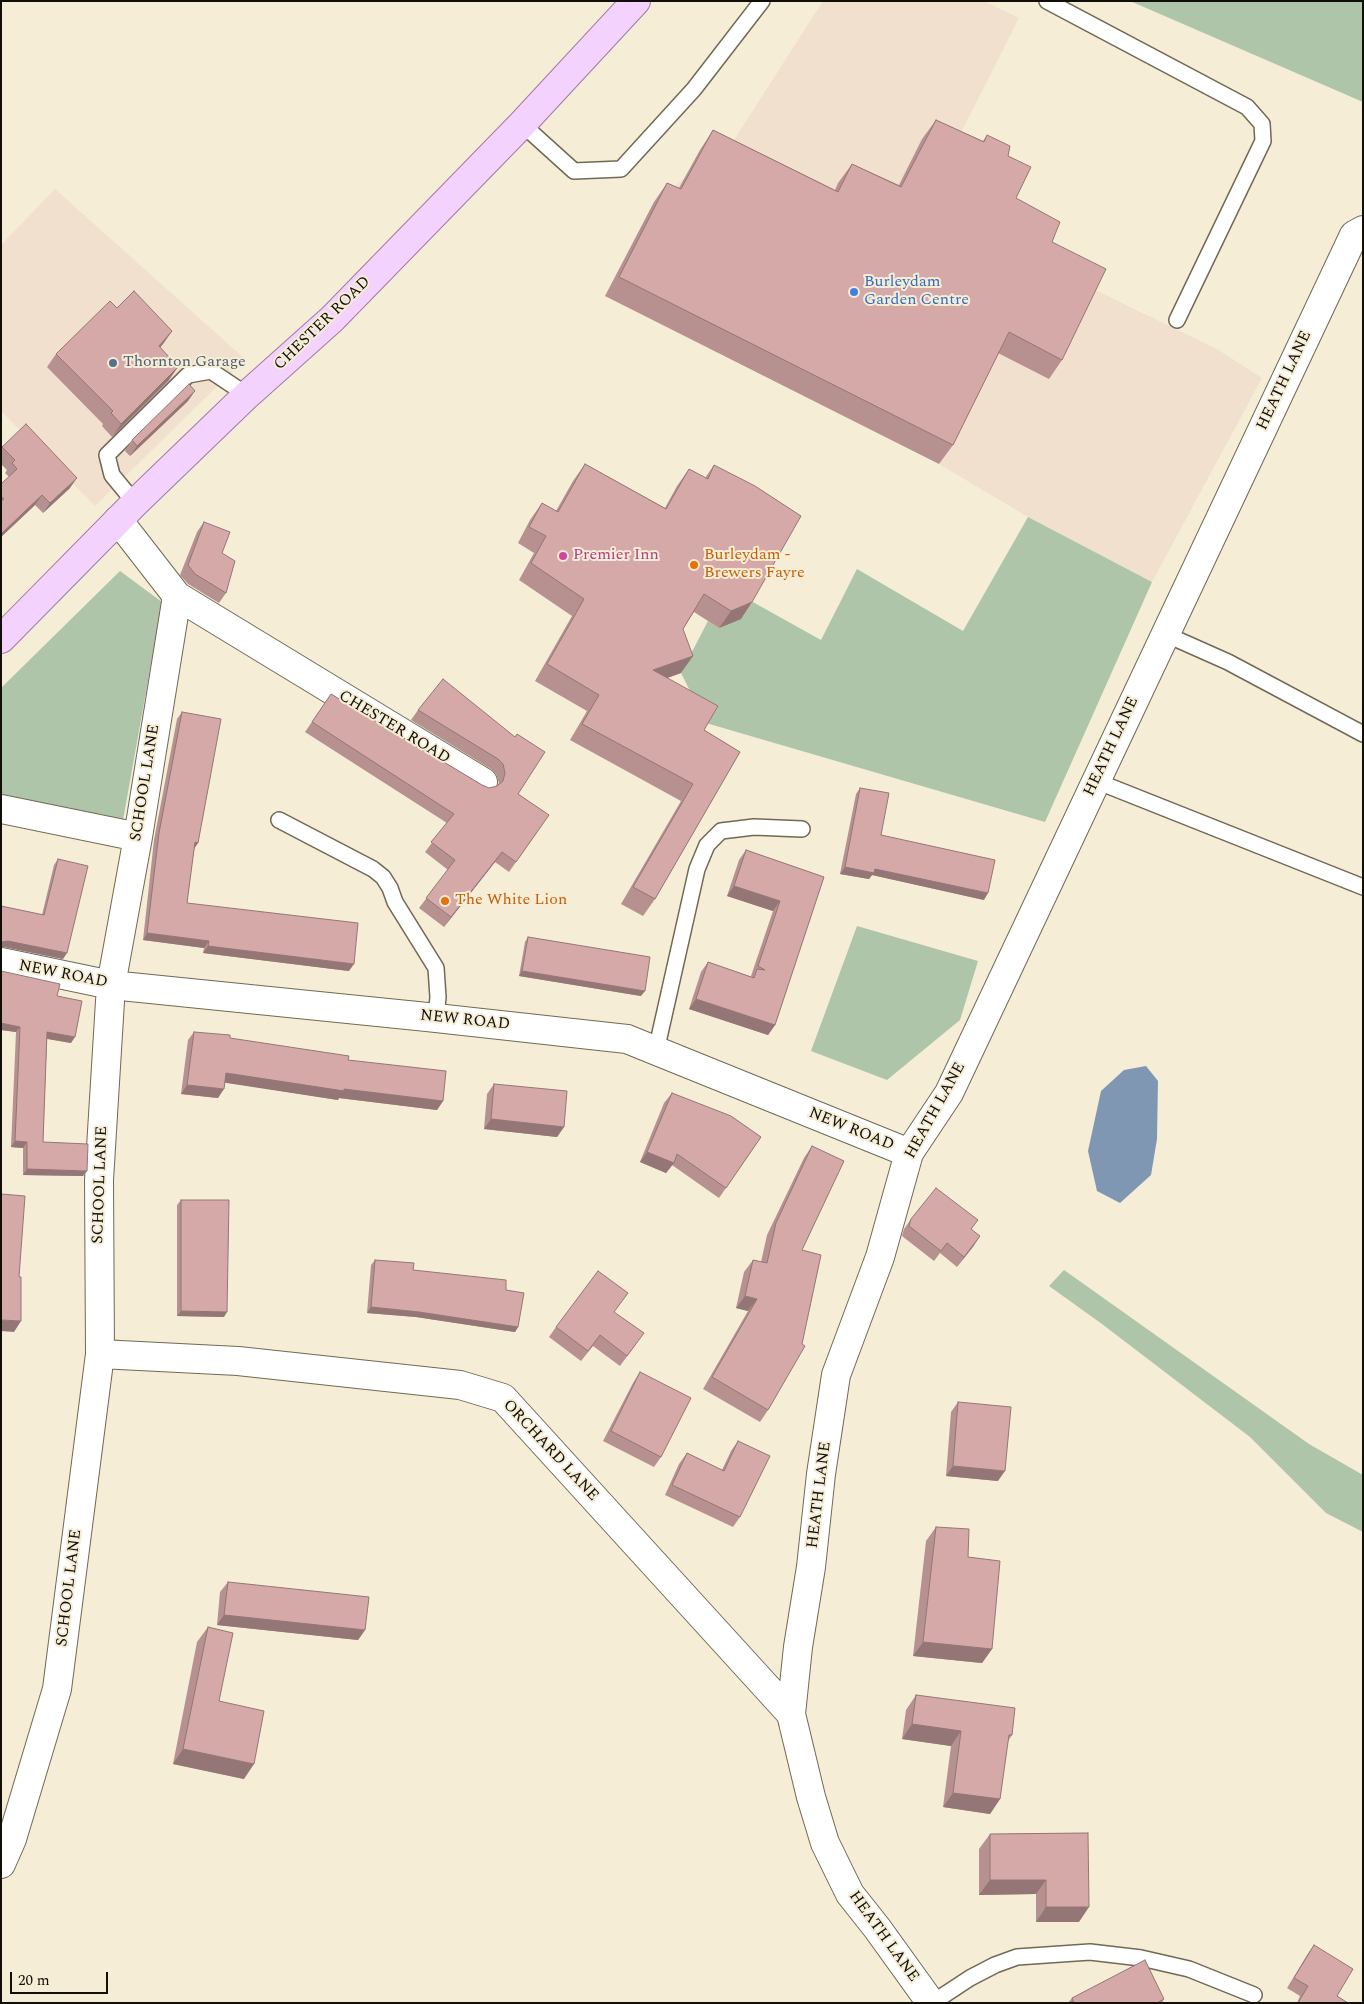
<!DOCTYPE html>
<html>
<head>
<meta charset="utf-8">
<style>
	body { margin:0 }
	#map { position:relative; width:1364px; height:2004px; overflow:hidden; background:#f5edd6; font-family:Spectral,serif }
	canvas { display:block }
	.frame { position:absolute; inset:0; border:2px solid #100e06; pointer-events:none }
	.scale { position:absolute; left:10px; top:1972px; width:98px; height:22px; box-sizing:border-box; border:2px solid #100e06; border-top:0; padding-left:6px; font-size:15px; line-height:18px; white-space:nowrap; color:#100e06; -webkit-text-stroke:4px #f5edd6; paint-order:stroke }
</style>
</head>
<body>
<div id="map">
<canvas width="1364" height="2004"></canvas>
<div class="frame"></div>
<div class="scale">20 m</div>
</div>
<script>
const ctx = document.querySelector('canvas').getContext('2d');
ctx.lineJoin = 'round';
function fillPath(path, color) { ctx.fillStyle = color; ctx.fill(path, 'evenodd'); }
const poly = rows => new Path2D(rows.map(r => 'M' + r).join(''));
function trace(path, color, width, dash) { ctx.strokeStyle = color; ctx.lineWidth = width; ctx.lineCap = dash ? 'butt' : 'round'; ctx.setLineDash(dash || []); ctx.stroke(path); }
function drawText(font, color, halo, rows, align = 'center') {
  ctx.font = font + ' Spectral,serif'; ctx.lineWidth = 4; ctx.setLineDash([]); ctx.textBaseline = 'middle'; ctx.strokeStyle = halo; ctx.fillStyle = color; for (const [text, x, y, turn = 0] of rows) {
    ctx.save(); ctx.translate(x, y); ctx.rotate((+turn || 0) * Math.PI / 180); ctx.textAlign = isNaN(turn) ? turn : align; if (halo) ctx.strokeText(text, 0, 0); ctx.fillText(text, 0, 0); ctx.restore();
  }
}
fillPath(poly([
	[823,1,984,1,1019,18,959,137,1002,218,1093,289,1217,349,1262,378,1152,582,1028,517,939,464,605,296,654,202,684,179,700,150,721,160],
	[55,189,245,359,95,506,1,411,1,245]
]), '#f2e0cf');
fillPath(poly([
	[1130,1,1363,1,1363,102],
	[1028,517,1152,582,1045,822,706,723,681,673,708,621,719,628,751,601,821,640,857,569,963,631],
	[120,571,162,602,122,826,1,797,1,688],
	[857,926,978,961,960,1020,887,1080,811,1051],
	[1064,1270,1309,1444,1363,1475,1363,1532,1326,1513,1250,1437,1102,1324,1049,1286]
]), '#aec5aa');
fillPath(poly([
	[1146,1066,1158,1081,1157,1139,1151,1175,1120,1203,1097,1191,1088,1151,1101,1091,1124,1070]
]), '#8097b4');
const lane = poly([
	[1047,1,1247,107,1262,124,1263,141,1177,320],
	[522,124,574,171,621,169,694,89,762,1],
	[135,503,112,475,107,455,188,375,211,371,247,395],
	[1165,634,1228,662,1363,734],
	[1096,781,1363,887],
	[279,820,373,869,383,877,390,888,395,902,436,968,438,997,436,1018],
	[656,1051,697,869,707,845,721,831,754,827,802,829],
	[932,2003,970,1978,995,1965,1017,1957,1090,1952,1141,1958,1189,1969,1254,1995]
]);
const street = poly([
	[177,596,483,782],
	[1,809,138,837],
	[1,962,111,985,427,1017,627,1039,909,1153],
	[100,1354,238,1361,460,1385,503,1398,791,1714],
	[1,1864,12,1839,57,1689,100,1354,99,1180,111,985,138,837,177,596,118,520],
	[931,2003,877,1928,850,1894,825,1843,811,1797,791,1714,798,1647,811,1567,821,1474,836,1375,880,1257,909,1153,949,1093,1354,235,1363,230]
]);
const primary = poly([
	[1,639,135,503,247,395,332,319,522,124,636,1]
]);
trace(lane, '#706955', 18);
trace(street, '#706955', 30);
trace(primary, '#a07aa7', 30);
trace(lane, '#fff', 15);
trace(street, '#fff', 28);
trace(primary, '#f4d2fe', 28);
fillPath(poly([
	[936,120,983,141,987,135,1008,156,1016,198,1052,242,1062,360,1049,379,998,353,953,445,939,464,605,296,654,202,667,183,679,188,700,150,713,130,835,190,838,183,852,164,899,185,922,139],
	[117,308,172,331,160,348,169,380,112,437,102,426,103,424,47,367,56,354],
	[188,401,130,456,125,451,132,440],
	[2,447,70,488,43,513,35,505,1,537,1,484,9,477,5,473,7,470,1,464,1,449],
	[585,464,665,508,677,486,689,469,705,478,714,465,741,619,719,628,694,612,683,629,681,673,667,678,704,730,740,752,655,899,643,916,621,904,681,801,570,740,587,711,535,681,572,616,519,580,534,553,518,543,530,520,542,503,556,511,573,481],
	[204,522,222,553,226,593,219,603,188,584,180,575,197,532],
	[331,694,482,785,489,788,497,786,499,783,496,774,491,769,411,720,418,710,515,737,518,794,549,815,509,872,495,862,444,927,419,908,448,870,425,852,447,823,305,732],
	[182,712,198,843,194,849,187,903,349,971,203,953,204,948,143,940,154,840,177,719],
	[860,788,881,835,984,900,872,875,869,879,840,874,856,794],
	[746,850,824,877,775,1025,768,1035,689,1009,701,972,708,962,752,977,751,976,773,911,727,896,739,860],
	[58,859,63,959,4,947,1,947,1,906,42,915,54,865],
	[528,937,641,996,519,976,525,942],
	[57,996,71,1043,47,1039,43,1142,83,1176,23,1175,23,1148,11,1147,16,1032,1,1030],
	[194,1032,348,1060,443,1101,437,1110,339,1098,338,1100,225,1082,218,1098,181,1094,188,1040],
	[494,1084,564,1127,557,1137,484,1129,487,1094],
	[672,1093,761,1137,719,1198,672,1165,666,1173,640,1162,664,1103],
	[812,1146,802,1250,768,1410,760,1422,703,1389,748,1311,736,1308,744,1272,753,1260,761,1262,767,1235,804,1158],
	[181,1200,224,1317,177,1316,177,1205],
	[911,1219,971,1230,980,1236,957,1267,940,1253,934,1261,902,1236,904,1229],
	[375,1260,413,1270,506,1290,518,1327,515,1332,416,1317,367,1313,371,1265],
	[614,1312,636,1344,620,1366,593,1346,581,1361,549,1337,556,1327],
	[640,1372,661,1457,654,1467,603,1441,633,1383],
	[958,1402,998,1481,946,1476,951,1412],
	[738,1441,740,1517,733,1527,665,1495,679,1464,687,1453,722,1470,731,1451],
	[936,1527,968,1557,992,1649,982,1663,913,1656,926,1541],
	[228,1582,365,1630,358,1640,217,1625,220,1592],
	[208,1627,219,1701,244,1779,173,1764,197,1642],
	[916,1695,1012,1735,1008,1741,1000,1799,990,1814,943,1807,951,1746,902,1739,906,1710],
	[1088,1833,1079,1922,1036,1922,1036,1894,979,1895,979,1849,990,1834],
	[1314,1945,1337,1996,1348,2003,1297,2003,1300,1996,1287,1988,1307,1955],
	[1072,1998,1164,1999,1162,2003,1068,2003]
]), '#b69190');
fillPath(poly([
	[172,331,163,344,149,359,159,346],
	[178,367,169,380,112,437,121,424],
	[195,391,188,401,130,456,137,446],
	[77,478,70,488,43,513,50,503],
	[42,495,35,505,1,537,1,534],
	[752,602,741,619,719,628,731,611],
	[693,656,681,673,642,687,653,670],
	[195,842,198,843,193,850],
	[502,852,495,862,444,927,451,917],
	[845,867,875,869,988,893,984,900,872,875,869,879,840,874],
	[734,886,780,901,773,911,727,896],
	[147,933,209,941,204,948,143,940],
	[8,941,67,953,63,959,4,947,1,947,1,942],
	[208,946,354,964,349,971,203,953],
	[522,971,645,991,641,996,519,976],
	[696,999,775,1025,768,1035,689,1009],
	[1,1023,20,1027,16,1032,1,1030],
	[47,1032,75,1037,71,1043,43,1038],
	[226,1073,344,1089,443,1101,437,1110,339,1098,338,1100,220,1082],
	[187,1085,224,1089,218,1098,181,1094],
	[491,1119,564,1127,557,1137,484,1129],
	[15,1141,27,1142,23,1148,11,1147],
	[647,1152,674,1163,666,1173,640,1162],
	[27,1169,87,1171,83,1176,23,1175],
	[980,1236,973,1247,957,1267,964,1257],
	[745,1296,757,1299,748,1311,736,1308],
	[371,1307,419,1312,518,1327,515,1332,416,1317,367,1313],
	[181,1311,227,1312,224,1317,177,1316],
	[1,1320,21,1321,14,1332,1,1331],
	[953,1466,1005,1471,998,1481,946,1476],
	[224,1615,365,1630,358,1640,217,1625],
	[923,1642,992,1649,982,1663,913,1656],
	[912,1724,961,1731,951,1746,902,1739],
	[183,1749,254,1764,244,1779,173,1764],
	[953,1793,1000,1799,990,1814,943,1807],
	[990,1880,1046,1880,1036,1894,979,1895],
	[1046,1907,1089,1907,1079,1922,1036,1922]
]), '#947676');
const building = poly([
	[936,120,984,142,987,135,1010,146,1008,156,1031,167,1016,198,1060,222,1052,242,1106,269,1062,360,1009,332,953,445,619,277,667,183,681,189,713,130,838,192,852,164,901,187,936,120],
	[134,291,172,331,159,346,178,367,121,424,111,413,113,411,56,354,110,301,117,308,134,291],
	[189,384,195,391,137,446,132,440,189,384],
	[26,424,77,478,50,503,42,495,1,534,1,501,4,499,1,496,1,484,17,469,12,463,15,460,2,447,26,424],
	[585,464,666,509,689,469,708,479,714,465,755,486,801,516,752,602,731,611,704,594,683,629,693,656,653,670,718,706,704,730,740,752,655,899,633,887,693,784,582,724,599,695,547,664,584,599,531,563,546,536,529,527,542,503,558,512,585,464],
	[204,522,230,532,222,553,235,561,226,593,195,574,188,565,204,522],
	[443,679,515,737,517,734,545,752,518,794,549,815,516,862,502,852,451,917,426,898,455,860,431,842,454,814,312,722,331,694,482,785,489,788,497,786,503,781,505,773,503,764,498,759,418,710,443,679],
	[182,712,221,719,198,843,195,842,187,903,358,923,354,964,208,946,209,941,147,933,159,833,182,712],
	[860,788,889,793,881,835,995,860,988,893,875,869,874,873,845,867,860,788],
	[746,850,824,877,775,1025,696,999,708,962,754,978,757,969,765,970,758,966,780,901,734,886,746,850],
	[58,859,88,866,67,953,8,941,1,942,1,906,44,915,58,859],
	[528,937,650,957,645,991,522,971,528,937],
	[1,971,60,984,57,996,82,1001,75,1037,47,1032,43,1142,88,1144,87,1171,27,1169,27,1142,15,1141,20,1027,1,1023,1,971],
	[194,1032,230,1035,230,1038,349,1056,348,1060,446,1071,443,1101,344,1089,344,1091,226,1073,224,1089,187,1085,194,1032],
	[494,1084,567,1091,564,1127,491,1119,494,1084],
	[672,1093,731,1116,761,1137,726,1188,677,1154,674,1163,647,1152,672,1093],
	[812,1146,844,1161,802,1250,821,1255,802,1344,805,1346,768,1410,712,1377,757,1299,745,1296,753,1260,767,1263,776,1223,812,1146],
	[936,1188,978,1220,971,1229,980,1236,964,1257,947,1243,941,1251,909,1226,911,1219,936,1188],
	[1,1194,25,1196,19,1277,21,1277,21,1321,1,1320,1,1194],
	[181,1200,229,1200,227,1312,181,1311,181,1200],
	[375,1260,414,1263,413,1270,506,1280,506,1290,524,1293,518,1327,419,1312,371,1307,375,1260],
	[598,1271,628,1293,614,1312,644,1333,627,1356,600,1335,588,1351,556,1327,598,1271],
	[640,1372,691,1398,661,1457,611,1431,640,1372],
	[958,1402,1011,1407,1005,1471,953,1466,958,1402],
	[738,1441,770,1456,740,1517,672,1485,687,1453,724,1471,738,1441],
	[936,1527,969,1529,968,1557,1000,1561,992,1649,923,1642,936,1527],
	[228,1582,369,1597,365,1630,224,1615,228,1582],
	[208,1627,233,1633,219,1701,264,1711,254,1764,183,1749,208,1627],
	[916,1695,1015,1708,1012,1735,1009,1735,1000,1799,953,1793,961,1731,912,1724,916,1695],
	[1088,1833,1089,1907,1046,1907,1046,1880,990,1880,990,1834,1088,1833],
	[1314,1945,1353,1969,1337,1996,1348,2003,1298,2003,1308,1986,1294,1978,1314,1945],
	[1145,1960,1164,1999,1157,2003,1074,2003,1072,1998,1145,1960]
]);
fillPath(building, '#d4a9a8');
trace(building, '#947676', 1);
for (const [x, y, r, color] of [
	[854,292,5,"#3f7fe0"],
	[113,363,5,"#5c6f8a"],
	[563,556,5,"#d1479c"],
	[694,565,5,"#e8710a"],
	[445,901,5,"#e8710a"]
]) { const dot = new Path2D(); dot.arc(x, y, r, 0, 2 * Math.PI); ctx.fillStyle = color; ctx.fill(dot); trace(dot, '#f5edd6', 2); }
drawText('16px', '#366cbe', '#f5edd6', [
	["Burleydam",864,283],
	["Garden Centre",864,301]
], 'left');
drawText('16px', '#100e06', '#f5edd6', [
	["CHESTER ROAD",323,324,-44],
	["HEATH LANE",1285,381,-65],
	["CHESTER ROAD",394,728,31],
	["HEATH LANE",1112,747,-65],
	["SCHOOL LANE",146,783,-81],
	["NEW ROAD",63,975,11],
	["NEW ROAD",465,1021,6],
	["HEATH LANE",936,1111,-61],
	["NEW ROAD",851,1130,22],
	["SCHOOL LANE",101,1185,-88],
	["ORCHARD LANE",550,1451,47],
	["HEATH LANE",820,1495,-83],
	["SCHOOL LANE",70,1588,-83],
	["HEATH LANE",883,1937,54]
]);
drawText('16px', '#4e5e75', '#f5edd6', [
	["Thornton Garage",123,363]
], 'left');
drawText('16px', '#b23c85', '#f5edd6', [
	["Premier Inn",573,556]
], 'left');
drawText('16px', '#c56008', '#f5edd6', [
	["Burleydam -",704,556],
	["Brewers Fayre",704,574],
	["The White Lion",455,901]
], 'left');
</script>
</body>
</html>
